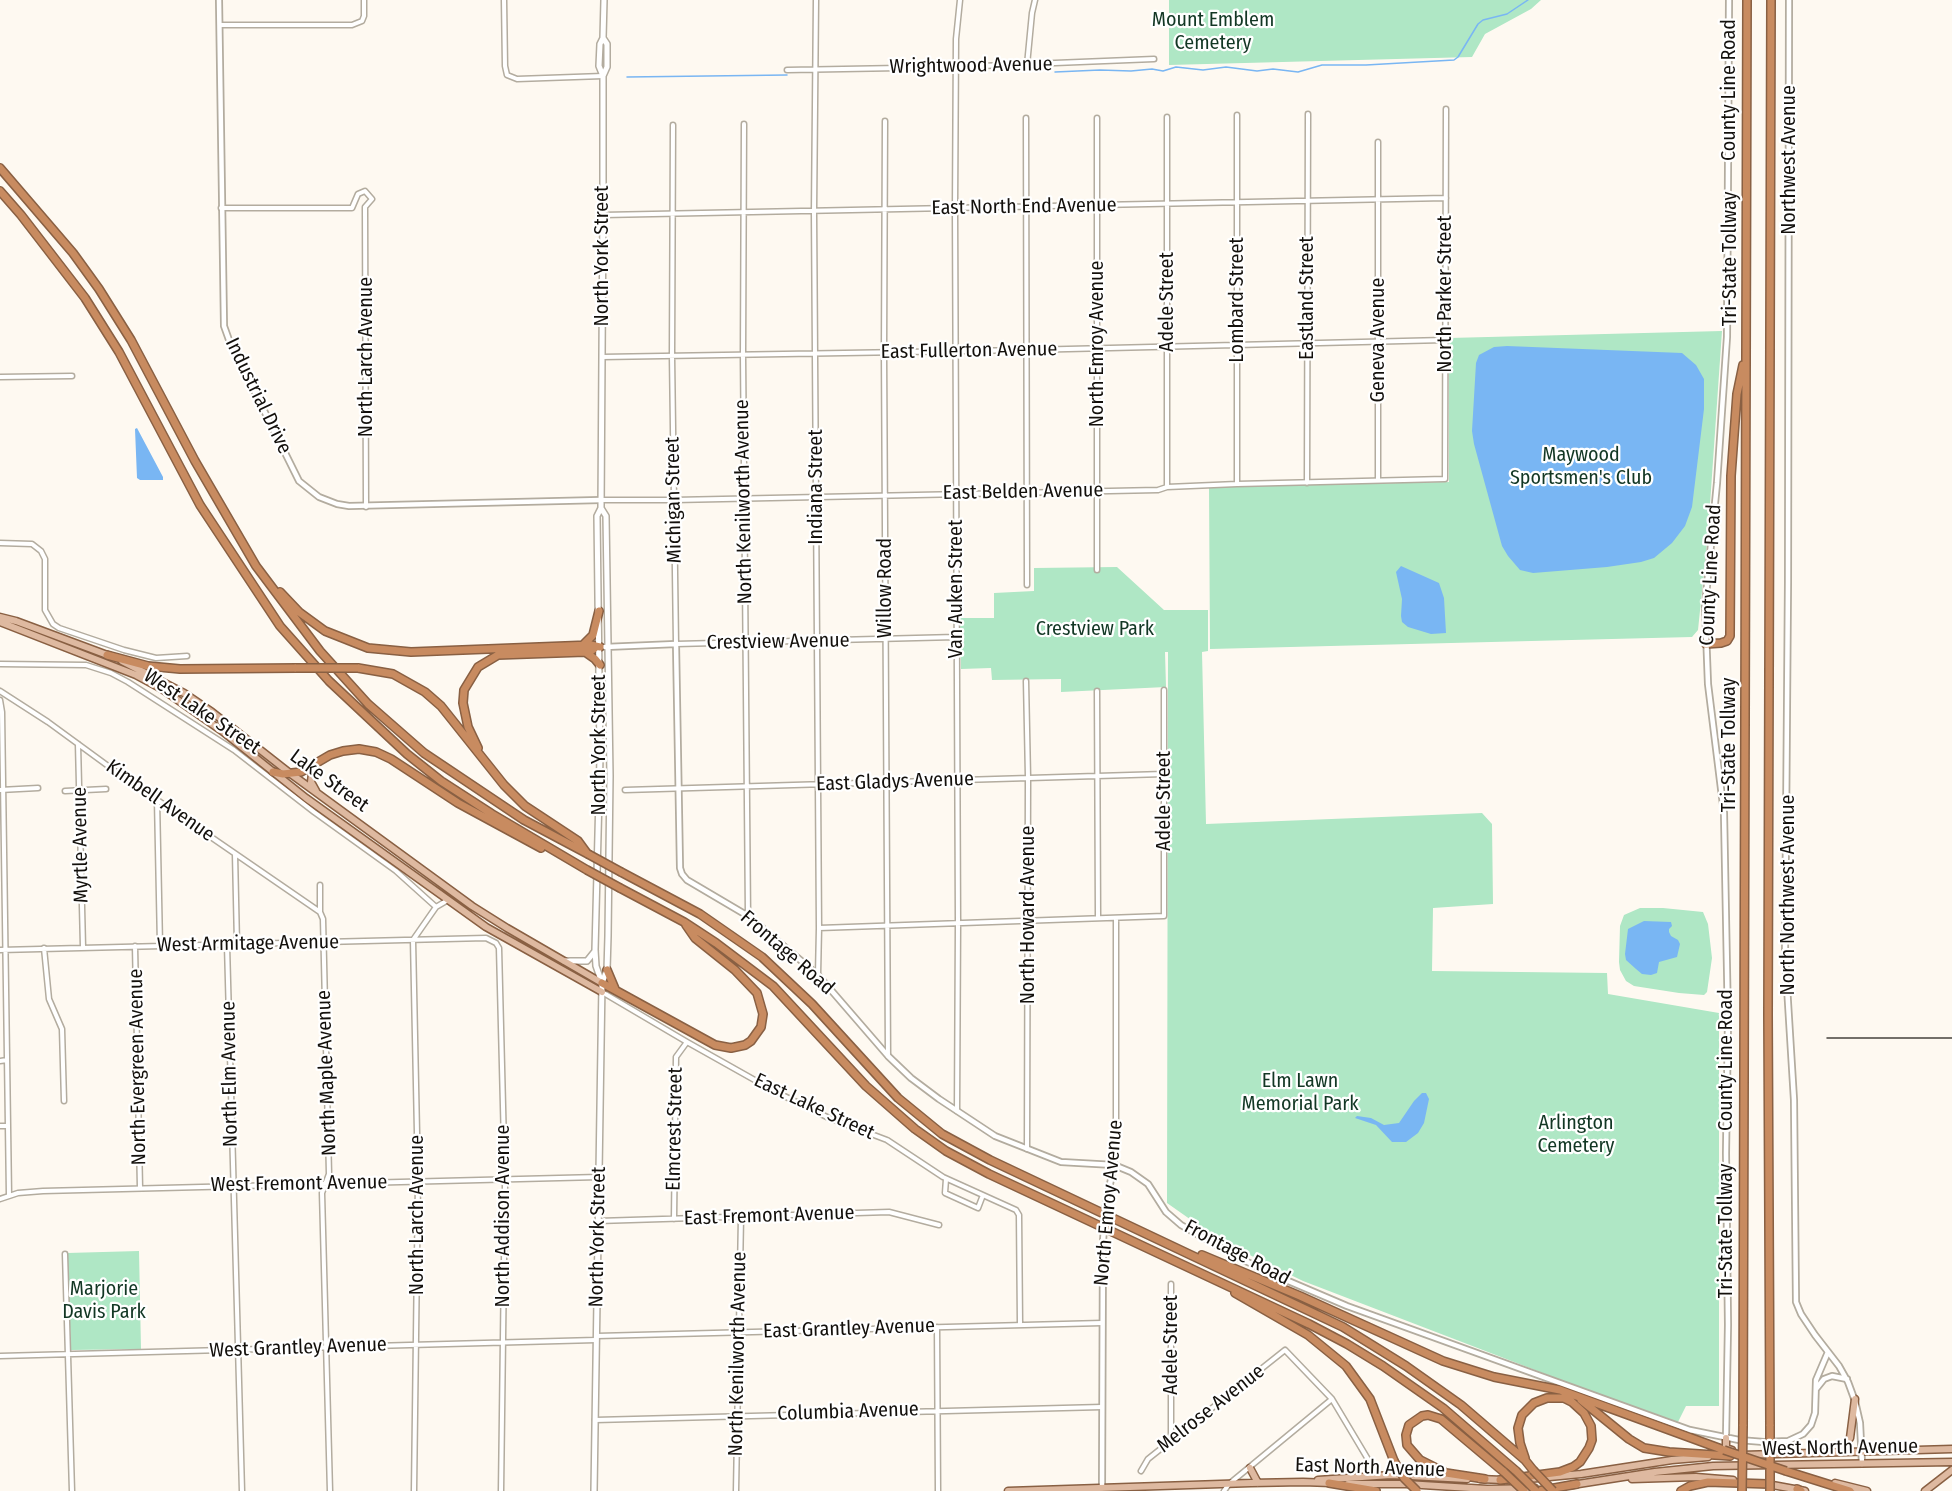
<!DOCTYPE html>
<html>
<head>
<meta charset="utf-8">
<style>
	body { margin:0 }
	canvas { display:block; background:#fef9f1 }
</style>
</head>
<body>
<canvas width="1952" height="1491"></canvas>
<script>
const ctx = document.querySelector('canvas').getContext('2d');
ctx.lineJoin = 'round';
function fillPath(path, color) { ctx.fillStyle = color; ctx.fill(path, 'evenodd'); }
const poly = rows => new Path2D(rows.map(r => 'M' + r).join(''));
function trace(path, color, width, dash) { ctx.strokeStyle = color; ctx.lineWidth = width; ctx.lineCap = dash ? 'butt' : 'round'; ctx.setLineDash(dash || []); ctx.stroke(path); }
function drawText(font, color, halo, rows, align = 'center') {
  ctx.font = font + ' "Fira Sans Condensed",sans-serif'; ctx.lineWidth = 4.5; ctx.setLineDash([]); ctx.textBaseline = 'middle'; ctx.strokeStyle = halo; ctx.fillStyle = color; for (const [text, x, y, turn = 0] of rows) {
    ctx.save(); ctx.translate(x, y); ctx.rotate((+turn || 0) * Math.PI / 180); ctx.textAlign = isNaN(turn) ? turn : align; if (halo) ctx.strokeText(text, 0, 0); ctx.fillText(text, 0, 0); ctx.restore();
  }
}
fillPath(poly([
	[1169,0,1541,0,1531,9,1485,34,1472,57,1169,65],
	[1722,331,1708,533,1698,630,1692,637,1210,649,1209,487,1449,482,1449,338],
	[1117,567,1164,610,1208,610,1208,651,1202,652,1206,824,1482,813,1492,824,1493,904,1433,908,1432,971,1607,973,1608,994,1719,1013,1719,1406,1686,1406,1678,1422,1561,1380,1303,1281,1221,1241,1167,1203,1168,652,1165,652,1166,687,1061,692,1061,679,992,680,991,668,961,669,960,618,994,618,994,593,1034,591,1034,568],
	[1640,908,1663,908,1703,912,1708,924,1712,958,1707,992,1704,995,1679,993,1634,986,1626,981,1620,970,1619,962,1620,926,1624,915],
	[139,1251,141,1349,71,1350,67,1253]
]), '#afe7c5');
fillPath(poly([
	[1507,346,1682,353,1696,365,1704,379,1704,409,1692,507,1685,526,1672,543,1654,558,1641,562,1607,567,1533,573,1520,570,1508,556,1502,546,1474,444,1472,431,1476,363,1479,355,1494,347],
	[137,428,163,477,163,480,140,480,137,478,135,429],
	[1401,566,1439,583,1444,598,1446,633,1431,634,1408,627,1402,622,1401,616,1402,599,1396,572],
	[1644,921,1671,922,1672,926,1669,929,1669,932,1671,936,1678,940,1680,944,1677,957,1659,962,1657,973,1651,975,1642,974,1636,969,1626,960,1625,954,1628,929],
	[1422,1093,1426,1093,1429,1099,1424,1123,1418,1133,1406,1142,1392,1142,1376,1125,1355,1118,1357,1116,1371,1118,1384,1125,1399,1123,1414,1101]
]), '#79b6f3');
trace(poly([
	[1055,72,1100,70,1131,71,1152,69,1163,71,1176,67,1203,70,1226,67,1257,71,1273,69,1298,72,1322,65,1366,65,1454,60,1458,57,1478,24,1483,20,1507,14,1528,0],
	[627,77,787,75]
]), '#79b6f3', 1.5);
const minor = poly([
	[504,0,505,66,507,75,517,79,603,76],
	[816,0,814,212,819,928,818,975],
	[220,25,352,25,362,21,364,16,364,0],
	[1027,65,1032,13,1035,0],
	[787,70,956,67,1154,59],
	[1026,118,1027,585],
	[1097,118,1097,570],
	[885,121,884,352,888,1056],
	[744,124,743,355,748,916],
	[673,125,672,356,676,644,956,637],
	[221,208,352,208,358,194,365,191,372,199,365,207,366,507],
	[603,215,1446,198],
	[602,357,1026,350,1445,340],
	[0,377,72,376],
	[1378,480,1378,142],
	[1307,483,1308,114],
	[1237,484,1237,115],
	[1167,487,1167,117],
	[601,500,674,500,1158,490,1167,487,1237,484,1445,479,1446,109],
	[0,543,32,544,41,551,45,559,45,610,53,624,59,628,124,650,156,658,187,656],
	[0,664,86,665,111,673,128,682,234,750,314,812,396,871,436,907],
	[1026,681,1028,777,1027,1149],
	[0,691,48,722,115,771,320,912],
	[1097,691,1098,918],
	[0,700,2,712,9,1195],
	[78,744,83,947],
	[0,790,38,788],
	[625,790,1164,774],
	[65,791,106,789],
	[157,800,160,945],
	[235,854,237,944],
	[320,885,320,912,323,919,329,1174,322,1193,330,1491],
	[819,928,1164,916,1164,690],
	[227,945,242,1491],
	[135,946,140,1188],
	[44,948,49,999,62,1029,64,1101],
	[0,950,486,938,496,943,499,948,505,1185,501,1491],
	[602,992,687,1042,776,1092,829,1118,887,1140,943,1177,1016,1210,1019,1215,1020,1324],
	[0,1061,7,1060],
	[957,1111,958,923,955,209,956,39,960,0],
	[0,1126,8,1126],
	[1114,1165,1116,1148,1116,918],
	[946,1179,945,1193,978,1208,983,1195],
	[0,1199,18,1193,43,1191,599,1177],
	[674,1219,676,1057,687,1042],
	[598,1221,889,1212,939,1225],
	[65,1254,72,1491],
	[1171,1284,1171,1441],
	[937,1327,938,1491],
	[597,1336,1102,1323],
	[0,1356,596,1340],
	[595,1420,1102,1407],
	[1141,1471,1148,1459,1285,1350,1332,1399,1372,1466],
	[414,1491,418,1181,413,940,436,907,448,900],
	[736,1491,741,1217],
	[1224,1491,1229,1484,1332,1399]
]);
const tertiary = poly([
	[219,0,224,326,229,340,299,481,319,497,337,504,349,506,601,500],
	[1789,0,1788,583,1785,954,1794,1100,1796,1302,1801,1314,1815,1335,1839,1366,1848,1382,1855,1401,1860,1423,1862,1464],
	[605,647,676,644,680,868,682,874,687,880,748,916,773,937,818,975,888,1056,911,1078,939,1099,995,1136,1061,1162,1114,1165,1131,1172,1148,1184,1166,1212,1181,1225,1239,1258,1286,1280,1347,1306,1690,1430,1739,1440,1764,1442,1788,1441,1803,1434,1811,1425,1815,1413,1816,1380,1828,1352],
	[1106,1203,1114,1165],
	[1816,1389,1824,1379,1832,1376,1847,1379],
	[1726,1438,1728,1325,1726,1153,1728,1022,1724,813,1708,684,1705,606,1717,483,1727,337,1729,0],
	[1102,1488,1103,1241]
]);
const secondary = poly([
	[603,76,607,67,607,44,603,38],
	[564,961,587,961,595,951],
	[602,983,596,966,595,950,600,757,597,516,601,508,603,205,603,76,599,66,600,44,603,38,604,0],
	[594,1491,601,1045,602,983,607,970,608,936,610,776,606,516,601,508]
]);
const primary = poly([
	[0,617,16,621,110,656],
	[0,622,136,675,162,689,222,731,306,798,486,927,602,992],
	[122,661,184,693,212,712,291,774,472,906,507,928,602,983],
	[313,765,311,782,316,791],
	[1726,1438,1726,1448,1732,1450],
	[1840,1452,1850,1438,1855,1399],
	[1742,1455,1952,1449],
	[1250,1468,1258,1483],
	[1480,1479,1503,1480],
	[1528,1479,1581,1474,1672,1460,1708,1457],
	[1632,1479,1696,1477,1733,1480],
	[1318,1480,1391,1475,1467,1479],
	[1835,1483,1867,1491],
	[1348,1484,1406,1484,1487,1489,1535,1488],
	[1767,1484,1805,1491],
	[1572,1485,1655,1472,1713,1466,1952,1462],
	[1008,1491,1251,1483,1303,1482,1331,1483],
	[1925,1491,1952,1470]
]);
const motorway = poly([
	[0,168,73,253,99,289,131,340,195,461,256,566,320,651,368,704,424,753,524,820,588,854],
	[0,191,21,215,85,298,119,352,200,505,280,626,329,681,407,754,441,781,492,814,587,870],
	[280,592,299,612,325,631,368,648,411,652,591,645,600,647],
	[1706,644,1721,643,1727,641,1730,636,1731,476,1737,394,1743,365],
	[583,645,593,635,599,611],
	[585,652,595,659,600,665],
	[107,655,148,666,180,669,296,668],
	[358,668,393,674,425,692,441,706,504,785,525,806,578,841,586,852],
	[478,748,468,727,463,703,464,690,478,667,498,655,585,652,591,651,595,648],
	[273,772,283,774,301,772,330,755,343,751,359,749,376,752,391,759,458,803,541,848],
	[621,872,700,914,762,957,812,1004,898,1098,942,1134,990,1160,1343,1327,1406,1366,1461,1405,1525,1460,1533,1470],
	[620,888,684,922,716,943,773,986,866,1086,915,1129,946,1151,989,1174,1309,1324,1347,1344,1383,1366,1443,1408,1516,1471],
	[607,970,615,989],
	[602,983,715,1045,731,1048,745,1045,751,1041,761,1027,763,1014,757,993,735,970,695,938,686,925],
	[1202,1255,1300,1296,1443,1361,1494,1377,1560,1390,1724,1450],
	[1235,1293,1308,1335,1346,1366,1370,1399,1394,1461],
	[1581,1400,1629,1439,1644,1448,1669,1452,1730,1456],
	[1743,1426,1747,0],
	[1770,1426,1768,1014,1771,0],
	[1786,1471,1850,1491],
	[1485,1479,1446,1473,1420,1460,1407,1445,1406,1435,1409,1425,1422,1416,1428,1415,1441,1419,1504,1472],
	[1500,1480,1560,1472,1573,1467,1580,1462,1589,1448,1592,1440,1591,1426,1584,1413,1572,1402,1564,1398,1547,1398,1534,1403,1522,1415,1518,1428,1520,1443,1525,1458],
	[1329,1483,1376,1491],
	[1797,1489,1801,1491],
	[1538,1491,1577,1484],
	[1681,1491,1690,1486,1708,1482,1768,1484]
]);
trace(minor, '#b3ac9f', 7);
trace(tertiary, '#b3ac9f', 8);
trace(secondary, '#b3ac9f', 8);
trace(primary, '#896043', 9);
trace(motorway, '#896043', 10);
trace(minor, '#fff', 4);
trace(tertiary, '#fff', 4.5);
trace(secondary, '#fff', 5);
trace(primary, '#deb9a0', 6);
trace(motorway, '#c88b60', 7);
trace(poly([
	[1827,1038,1952,1038]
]), '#45423d', 1.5);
const tertiaryBridge = poly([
	[1103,1241,1106,1203]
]);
const motorwayBridge = poly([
	[296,668,358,668],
	[588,854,621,872],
	[587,870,620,888],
	[1770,1426,1770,1491],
	[1724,1450,1786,1471],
	[1394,1461,1404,1478,1417,1491],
	[1533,1470,1553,1491],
	[1516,1471,1536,1491],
	[1504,1472,1524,1491],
	[1742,1491,1743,1426]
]);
trace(tertiaryBridge, '#b3ac9f', 8, []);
trace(motorwayBridge, '#896043', 10, []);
trace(tertiaryBridge, '#fff', 4.5);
trace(motorwayBridge, '#c88b60', 7);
drawText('20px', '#123724', '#fff', [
	["Mount Emblem",1213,20],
	["Cemetery",1213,43],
	["Maywood",1581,455],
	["Sportsmen's Club",1581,478],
	["Crestview Park",1095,629],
	["Elm Lawn",1300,1081],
	["Memorial Park",1300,1104],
	["Arlington",1576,1123],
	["Cemetery",1576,1146],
	["Marjorie",104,1289],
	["Davis Park",104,1312]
]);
drawText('20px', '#13100c', '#fff', [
	["Wrightwood Avenue",971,66,-1],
	["County Line Road",1729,90,-90],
	["Northwest Avenue",1789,160,-90],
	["East North End Avenue",1024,207,-1],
	["North York Street",602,256,-90],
	["Tri-State Tollway",1730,259,-90],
	["North Parker Street",1445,294,-90],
	["Eastland Street",1307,298,-90],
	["Lombard Street",1237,300,-90],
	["Adele Street",1167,302,-90],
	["Geneva Avenue",1378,340,-90],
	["North Emroy Avenue",1097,344,-90],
	["East Fullerton Avenue",969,351,-1],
	["North Larch Avenue",366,357,-90],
	["Industrial Drive",258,396,64],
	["Indiana Street",816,487,-90],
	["East Belden Avenue",1023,492,-1],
	["Michigan Street",674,500,-91],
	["North Kenilworth Avenue",744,502,-91],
	["County Line Road",1711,575,-87],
	["Willow Road",885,588,-90],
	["Van Auken Street",956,589,-90],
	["Crestview Avenue",778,642,-1],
	["West Lake Street",202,712,34],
	["North York Street",599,745,-90],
	["Tri-State Tollway",1729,745,-90],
	["Lake Street",329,781,36],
	["East Gladys Avenue",895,782,-2],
	["Kimbell Avenue",160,801,35],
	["Adele Street",1164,801,-90],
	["Myrtle Avenue",81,845,-91],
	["North Northwest Avenue",1788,895,-90],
	["North Howard Avenue",1028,915,-90],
	["West Armitage Avenue",248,944,-1],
	["Frontage Road",787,953,41],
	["County Line Road",1726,1060,-90],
	["North Evergreen Avenue",138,1067,-91],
	["North Maple Avenue",327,1073,-92],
	["North Elm Avenue",230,1074,-91],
	["East Lake Street",814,1107,25],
	["Elmcrest Street",675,1129,-89],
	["West Fremont Avenue",299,1184,-1],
	["North Emroy Avenue",1109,1203,-85],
	["North Larch Avenue",417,1215,-90],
	["North Addison Avenue",503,1216,-90],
	["East Fremont Avenue",769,1216,-2],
	["Tri-State Tollway",1726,1231,-90],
	["North York Street",598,1237,-89],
	["Frontage Road",1237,1253,28],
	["East Grantley Avenue",849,1329,-2],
	["Adele Street",1171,1345,-90],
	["West Grantley Avenue",298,1348,-2],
	["North Kenilworth Avenue",738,1354,-89],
	["Melrose Avenue",1211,1409,-38],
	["Columbia Avenue",848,1412,-2],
	["West North Avenue",1840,1448,-1],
	["East North Avenue",1370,1468,2]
]);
</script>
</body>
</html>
